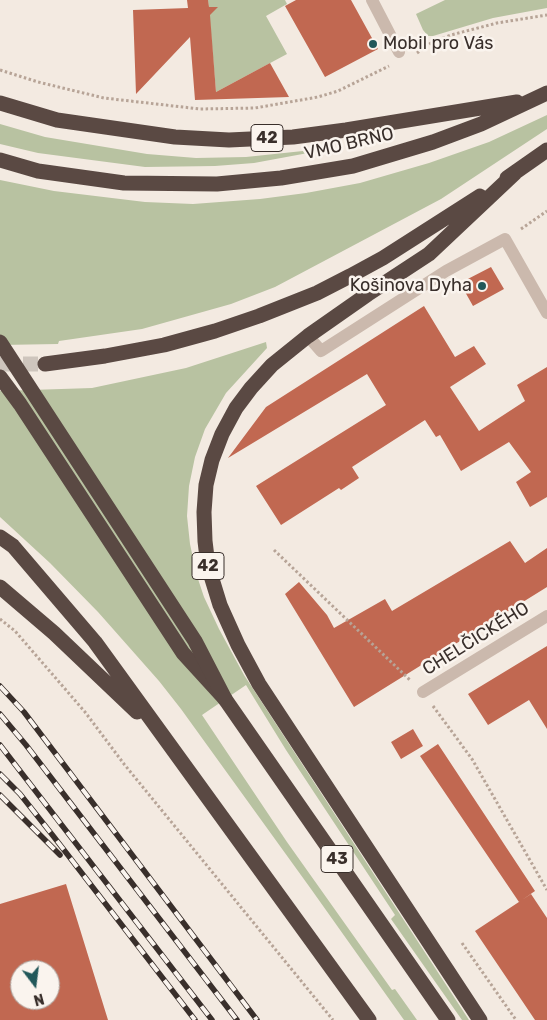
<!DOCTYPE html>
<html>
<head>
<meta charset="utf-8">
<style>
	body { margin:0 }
	#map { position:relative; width:547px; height:1020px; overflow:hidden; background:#f3eae1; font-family:Rubik,sans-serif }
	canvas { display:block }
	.north { position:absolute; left:10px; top:960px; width:50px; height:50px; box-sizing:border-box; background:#faf4ee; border:1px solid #ada5a0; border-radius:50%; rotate:165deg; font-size:14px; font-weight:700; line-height:20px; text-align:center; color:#392f2b }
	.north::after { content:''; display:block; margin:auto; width:18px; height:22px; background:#22585a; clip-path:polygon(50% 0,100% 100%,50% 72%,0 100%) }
</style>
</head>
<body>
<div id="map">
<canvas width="547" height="1020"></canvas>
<div class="north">N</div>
</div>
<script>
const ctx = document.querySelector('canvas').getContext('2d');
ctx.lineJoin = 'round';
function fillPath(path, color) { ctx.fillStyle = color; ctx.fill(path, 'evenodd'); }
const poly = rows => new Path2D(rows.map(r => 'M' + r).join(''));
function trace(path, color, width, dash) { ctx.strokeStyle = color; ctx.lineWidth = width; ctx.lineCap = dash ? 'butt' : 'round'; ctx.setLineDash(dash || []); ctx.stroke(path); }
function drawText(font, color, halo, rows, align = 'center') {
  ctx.font = font + ' Rubik,sans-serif'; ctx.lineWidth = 5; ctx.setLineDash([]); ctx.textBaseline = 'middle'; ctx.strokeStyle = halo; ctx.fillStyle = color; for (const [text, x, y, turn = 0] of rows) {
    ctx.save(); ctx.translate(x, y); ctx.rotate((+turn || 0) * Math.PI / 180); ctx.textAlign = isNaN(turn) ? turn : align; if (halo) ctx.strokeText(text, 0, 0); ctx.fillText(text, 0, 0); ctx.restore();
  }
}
fillPath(poly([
	[208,0,285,0,287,4,266,16,287,54,216,92],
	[445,0,547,0,547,8,493,18,433,36,428,36,423,30,416,14],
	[547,115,547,129,441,199,275,287,231,304,142,329,59,341,58,344,0,345,0,180,54,191,145,202,193,204,260,199,306,193,360,183,429,163,489,142],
	[0,124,45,137,147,154,196,158,246,157,303,151,308,151,308,153,254,163,215,166,145,167,38,153,0,144],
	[266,342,267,348,226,393,205,429,195,457,189,486,187,516,190,544,196,573,204,597,219,629,244,675,469,1020,462,1020,391,919,395,915,286,750,246,685,202,715,287,842,392,990,395,989,417,1020,404,1020,311,889,181,709,159,681,98,612,50,563,0,517,0,391,92,388,186,368]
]), '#b8c2a1');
fillPath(poly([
	[187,0,208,0,209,7,218,7,210,15,216,92,270,63,289,97,195,100,190,37,136,94,133,10,188,8],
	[296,0,351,0,378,49,325,77,285,6],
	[491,267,504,289,473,306,460,283],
	[424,306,455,357,474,346,486,364,450,387,479,431,525,401,517,385,547,367,547,497,530,507,516,482,531,472,509,442,461,471,440,435,436,437,425,420,352,467,359,478,341,490,339,488,281,525,256,486,386,405,367,374,228,458,266,407],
	[510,541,525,563,547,548,547,587,354,707,285,594,299,582,327,615,334,628,385,599,392,611],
	[547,646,547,729,529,700,488,725,468,694],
	[413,729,423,746,401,759,391,742],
	[438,744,535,891,519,902,420,756],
	[66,884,108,1020,0,1020,0,904],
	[20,970,50,970,50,1000,20,1000],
	[531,894,547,918,547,1020,535,1020,475,931]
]), '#c16851');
trace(poly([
	[0,364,45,364]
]), '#cec5bd', 15, [15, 8]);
trace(poly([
	[417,53,431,43,451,35,497,23,547,15],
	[0,70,38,82,104,98,200,109,255,108,318,97,338,91,389,66],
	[521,229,547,211],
	[274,550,411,681],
	[0,619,15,631,85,712,124,764,333,1020],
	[433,706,472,759,547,890],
	[462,943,516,1020]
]), '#b7a497', 3, [2.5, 2.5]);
trace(poly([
	[372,0,399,52],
	[308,336,321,351,446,271,505,239,547,313],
	[423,692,547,616]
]), '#cbb9ad', 12);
trace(poly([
	[0,103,57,120,175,137,229,140,293,137,346,130,517,102],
	[0,160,38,171,124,183,217,184,281,178,353,166,433,142,481,124,547,93],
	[507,178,547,150],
	[45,364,105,356,164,345,215,331,259,316,317,293,350,276,383,258,480,196],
	[0,377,20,404,183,653,225,699,448,1020],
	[0,537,13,546,95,642,369,1020],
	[0,587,54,633,137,712],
	[480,1020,259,684,238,645,220,605,208,566,205,541,204,512,206,485,212,460,222,434,236,408,251,388,272,365,308,336,368,294,429,254,515,173]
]), '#5a4943', 15);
const rail = poly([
	[0,686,24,712,257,1020],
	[0,714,26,745,237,1020],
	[0,745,212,1020],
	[0,774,20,794,54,837,195,1020],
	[0,795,60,855]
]);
trace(rail, '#392f2b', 5.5);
trace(rail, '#faf4ee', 4, [11]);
trace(poly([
	[0,342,195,641,225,699]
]), '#5a4943', 15);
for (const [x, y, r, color] of [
	[373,44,5,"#22585a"],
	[482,286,5,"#22585a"]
]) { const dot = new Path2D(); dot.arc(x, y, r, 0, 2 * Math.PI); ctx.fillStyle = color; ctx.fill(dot); trace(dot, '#faf4ee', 2); }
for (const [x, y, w] of [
	[267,138,32],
	[208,566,32],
	[337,859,32]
]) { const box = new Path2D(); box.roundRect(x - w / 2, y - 13.5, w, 27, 4); ctx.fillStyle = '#faf4ee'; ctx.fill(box); trace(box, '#392f2b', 1); }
drawText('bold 16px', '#392f2b', null, [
	["42",267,138],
	["42",208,566],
	["43",337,859]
]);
drawText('18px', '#392f2b', '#faf4ee', [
	["Mobil pro Vás",383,44],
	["Košinova Dyha",472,286,"right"]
], 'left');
drawText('18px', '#392f2b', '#faf4ee', [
	["VMO BRNO",349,144,-13],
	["CHELČICKÉHO",476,639,-32]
]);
</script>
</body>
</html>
